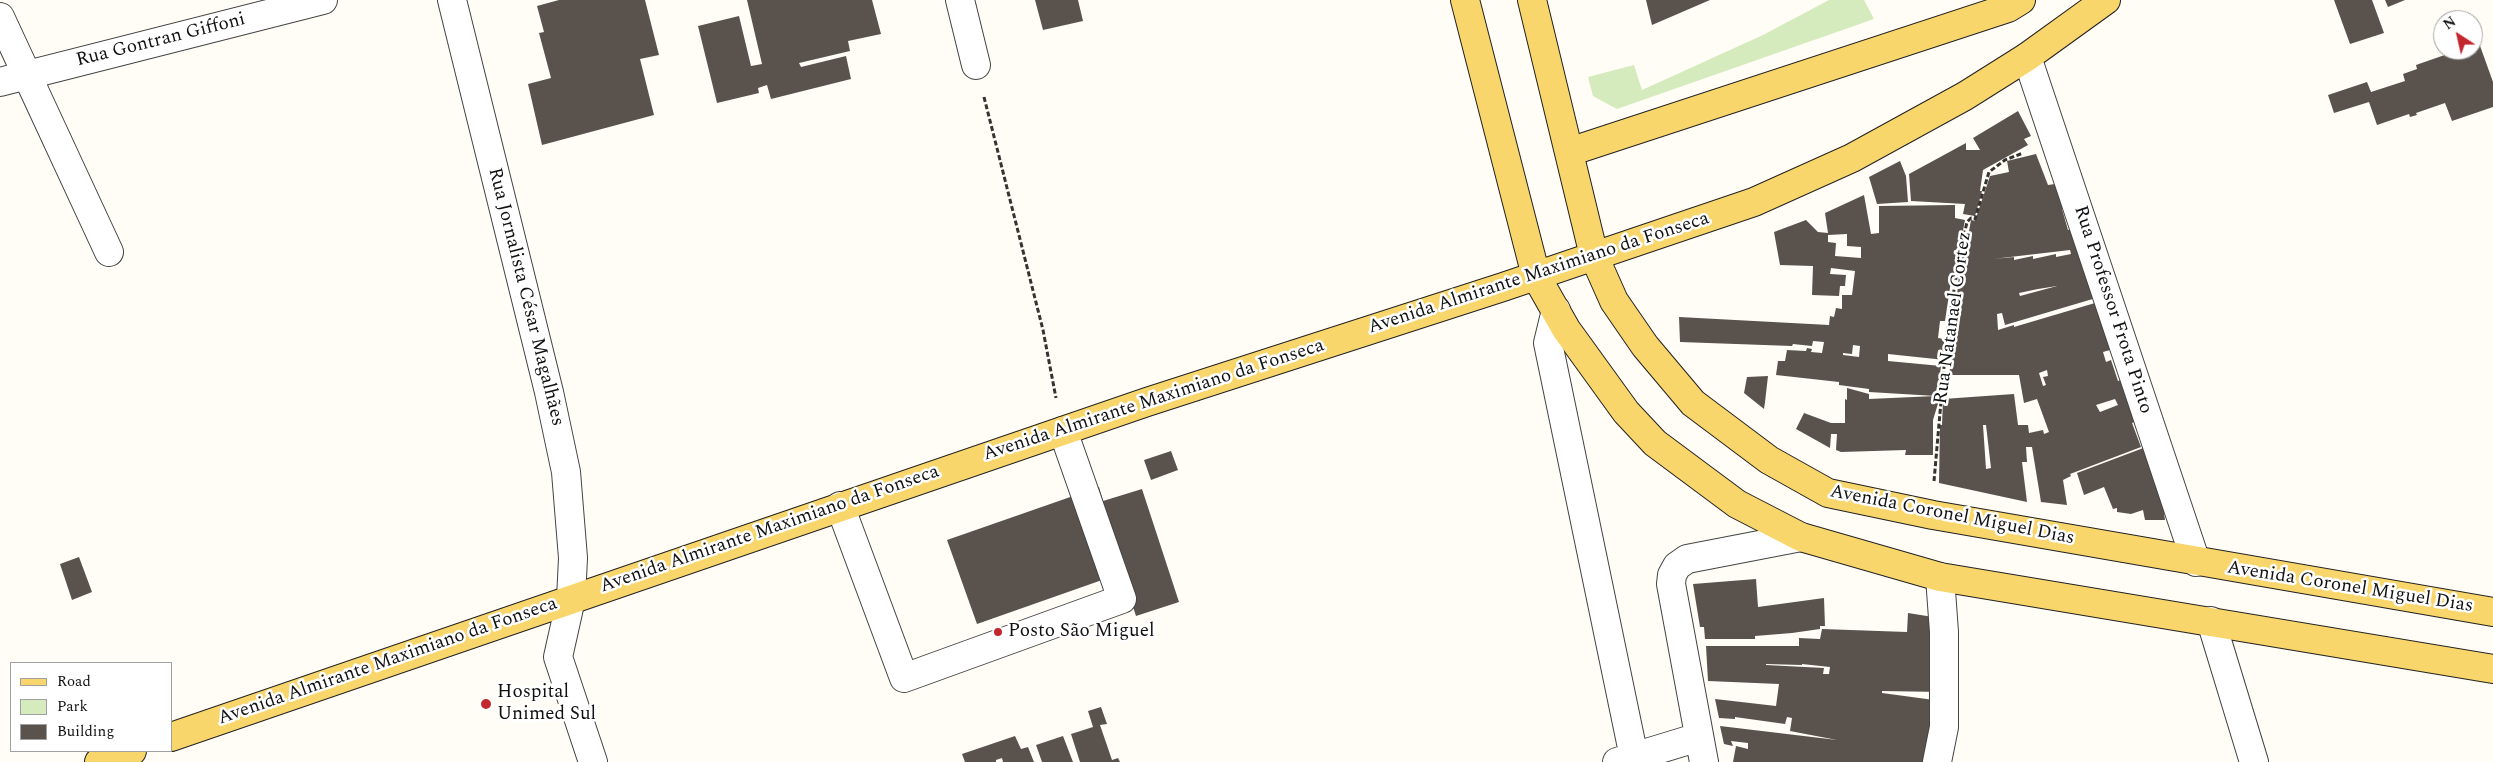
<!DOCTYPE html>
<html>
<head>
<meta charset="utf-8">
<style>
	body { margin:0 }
	#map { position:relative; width:2493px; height:762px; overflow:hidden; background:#fffdf5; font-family:Spectral,serif }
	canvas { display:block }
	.legend { position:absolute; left:10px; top:662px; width:162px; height:90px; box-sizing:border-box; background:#fff; border:1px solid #a0a0a0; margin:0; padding:6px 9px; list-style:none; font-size:15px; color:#111 }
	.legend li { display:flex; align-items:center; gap:10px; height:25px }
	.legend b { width:25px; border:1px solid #a0a0a0 }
	.north { position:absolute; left:2433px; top:10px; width:50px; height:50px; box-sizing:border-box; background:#fff; border:1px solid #a0a0a0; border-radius:50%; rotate:325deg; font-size:14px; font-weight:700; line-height:20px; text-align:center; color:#111 }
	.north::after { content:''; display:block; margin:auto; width:18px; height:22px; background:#c4262e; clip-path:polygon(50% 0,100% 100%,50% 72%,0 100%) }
</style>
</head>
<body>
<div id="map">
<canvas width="2493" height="762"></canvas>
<ul class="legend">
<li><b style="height:6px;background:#f9d66b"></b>Road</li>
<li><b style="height:14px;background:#d5ebbd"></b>Park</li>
<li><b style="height:14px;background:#5a524d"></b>Building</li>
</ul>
<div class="north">N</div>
</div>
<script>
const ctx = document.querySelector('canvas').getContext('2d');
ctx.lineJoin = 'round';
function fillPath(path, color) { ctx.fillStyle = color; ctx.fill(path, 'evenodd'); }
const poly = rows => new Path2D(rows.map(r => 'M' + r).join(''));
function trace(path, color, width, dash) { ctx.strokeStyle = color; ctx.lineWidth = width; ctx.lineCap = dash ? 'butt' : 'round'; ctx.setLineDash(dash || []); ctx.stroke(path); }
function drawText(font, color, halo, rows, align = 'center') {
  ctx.font = font + ' Spectral,serif'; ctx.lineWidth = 5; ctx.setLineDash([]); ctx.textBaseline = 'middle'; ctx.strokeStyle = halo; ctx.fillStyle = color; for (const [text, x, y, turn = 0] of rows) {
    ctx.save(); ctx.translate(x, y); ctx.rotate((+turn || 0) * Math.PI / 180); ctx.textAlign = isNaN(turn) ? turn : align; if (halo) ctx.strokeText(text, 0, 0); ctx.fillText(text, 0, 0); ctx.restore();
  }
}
fillPath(poly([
	[1829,0,1864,0,1874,19,1617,109,1593,96,1588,77,1634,65,1642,90,1763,35]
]), '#d5ebbd');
fillPath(poly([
	[559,0,645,0,659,55,640,59,654,115,542,145,528,84,551,78,539,33,544,32,537,6],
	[747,0,872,0,881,34,848,41,850,51,799,63,801,67,846,56,851,79,771,99,767,85,758,88,759,93,717,103,698,26,739,16,751,66,762,64],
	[1035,0,1078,0,1083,21,1043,30],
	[1646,0,1710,0,1652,25],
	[2334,0,2372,0,2384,33,2350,44],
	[2385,0,2405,0,2388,7],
	[2479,43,2493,82,2493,107,2452,121,2445,103,2416,113,2417,115,2410,117,2409,114,2377,125,2369,102,2334,113,2328,95,2367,82,2371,92,2405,81,2403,74,2417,69,2416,65,2459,50,2473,50,2473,45],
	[2018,111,2031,136,2024,139,2028,145,1983,170,1980,191,1982,191,1975,216,1963,214,1965,204,1911,201,1909,174,1966,143,1966,150,1980,150,1973,138],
	[2036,154,2048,185,2055,184,2065,209,2062,209,2068,230,2072,229,2096,298,2005,325,2002,313,1997,314,1998,330,2014,325,2014,327,2095,303,2110,350,2103,352,2106,362,2111,360,2118,381,2121,380,2139,420,2132,423,2141,447,2070,474,2071,476,2063,480,2067,505,2041,502,2032,447,2026,447,2027,462,2022,462,2027,502,1939,483,1940,425,1942,425,1943,399,2014,394,2018,425,2028,425,2029,433,2043,430,2044,434,2049,432,2037,399,2024,403,2019,375,1949,375,1951,361,1949,335,1953,335,1954,296,1957,296,1961,253,1965,254,1971,220,1975,221,1990,176,2009,172,2007,161],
	[2070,250,2071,254,2056,257,2056,254,2033,259,2033,256,2014,260,2014,257,1993,259],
	[2057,286,2020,296,2019,293,2038,289],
	[2047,370,2048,376,2043,377,2046,385,2043,386,2039,373],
	[2115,399,2118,405,2100,412,2096,405],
	[1983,425,1986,425,1991,468,1986,469],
	[1900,161,1906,176,1908,202,1877,204,1869,177],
	[1864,195,1871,234,1879,233,1879,206,1955,205,1955,218,1965,220,1953,282,1951,281,1945,321,1940,321,1938,338,1944,339,1945,360,1888,354,1888,361,1941,366,1937,396,1940,397,1933,420,1933,455,1905,455,1906,450,1841,452,1836,450,1837,434,1831,434,1830,448,1796,429,1804,413,1831,423,1845,423,1845,399,1847,400,1847,388,1869,394,1869,399,1936,396,1869,392,1869,389,1839,385,1839,382,1776,375,1778,361,1785,361,1787,350,1806,351,1807,348,1812,349,1811,352,1822,353,1824,342,1813,341,1812,346,1793,344,1792,346,1680,342,1679,317,1829,325,1830,316,1834,317,1836,308,1842,309,1842,295,1852,295,1855,271,1831,268,1830,274,1846,275,1845,286,1840,286,1839,296,1812,295,1813,266,1780,265,1774,232,1806,220,1818,232,1828,233,1825,213],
	[1847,234,1847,246,1861,247,1861,258,1835,256,1836,243,1828,242,1828,235],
	[1853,345,1860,346,1859,357,1843,355,1843,353,1852,354],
	[1768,376,1765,402,1764,409,1744,393,1747,377],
	[2154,444,2165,520,2145,520,2143,510,2131,514,2117,512,2117,508,2113,509,2104,487,2084,495,2077,473],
	[1171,451,1178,470,1151,480,1144,460],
	[1099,487,1103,501,1142,489,1179,602,1136,616,1122,573,977,624,947,540],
	[79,557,92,592,72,600,60,564],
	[1756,579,1758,607,1824,598,1825,626,1820,626,1820,629,1792,633,1755,636,1755,639,1705,639,1704,627,1700,627,1693,584],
	[1908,613,1933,617,1942,692,1882,691,1882,693,1934,700,1931,762,1733,762,1736,746,1748,749,1748,743,1731,741,1733,746,1724,744,1720,726,1837,740,1790,731,1792,718,1787,717,1785,724,1735,717,1735,719,1719,718,1715,699,1776,706,1779,684,1708,681,1706,646,1799,646,1799,638,1820,639,1822,629,1907,632],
	[1766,664,1802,665,1802,664,1830,667,1829,674,1823,674,1824,668,1766,665],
	[1101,707,1107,724,1100,725,1112,760,1118,758,1120,762,1080,762,1071,734,1093,727,1088,711],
	[1015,736,1021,749,1028,747,1034,762,1003,762,1002,758,996,760,996,762,965,762,962,754],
	[1063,736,1073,762,1042,762,1036,745]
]), '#5a524d');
const minor = poly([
	[452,0,549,392,566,472,573,558,571,599,558,657,593,762],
	[960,0,976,65],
	[0,17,109,252],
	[2027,57,2196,562],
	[0,82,323,0],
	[1556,310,1548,343,1635,762],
	[840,506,904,678,1122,599,1063,431],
	[2211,621,2254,762],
	[1617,762,1699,737],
	[1704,762,1671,584,1672,575,1677,566,1687,559,1801,537],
	[1937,762,1944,727,1944,632,1940,577]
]);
const major = poly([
	[1465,0,1536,276,1566,329,1626,412,1655,443,1737,504,1801,537,1940,577,2493,669],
	[1532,0,1594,256,1614,301,1645,346,1693,403,1769,460,1828,493,1933,515,2493,612],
	[1569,152,2008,8,2021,0],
	[171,737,1147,402,1503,287,1754,202,1852,158,1965,96,2027,57,2106,0],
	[99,762,132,751]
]);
trace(minor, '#444', 30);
trace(major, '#222', 30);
trace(poly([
	[984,97,1043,330,1056,398],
	[1934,481,1947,333,1960,253,1967,222,1971,218,1975,219,1989,172,2005,160,2023,153]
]), '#333', 3, [5, 2.5]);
trace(minor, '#fff', 28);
trace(major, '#f9d66b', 28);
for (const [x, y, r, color] of [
	[998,632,5,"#c4262e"],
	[486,704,6,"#c4262e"]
]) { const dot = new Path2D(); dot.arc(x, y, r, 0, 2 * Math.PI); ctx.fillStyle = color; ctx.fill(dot); trace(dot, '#fff', 2); }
drawText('19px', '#111', '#fff', [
	["Rua Gontran Giffoni",161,41,-14],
	["Avenida Almirante Maximiano da Fonseca",1539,274,-18],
	["Rua Jornalista César Magalhães",525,297,76],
	["Rua Professor Frota Pinto",2112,310,72],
	["Rua Natanael Cortez",1954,318,-82],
	["Avenida Almirante Maximiano da Fonseca",1154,401,-18],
	["Avenida Coronel Miguel Dias",1952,516,11],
	["Avenida Almirante Maximiano da Fonseca",770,530,-19],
	["Avenida Coronel Miguel Dias",2350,588,9],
	["Avenida Almirante Maximiano da Fonseca",388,662,-19]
]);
drawText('19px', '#111', '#fff', [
	["Posto São Miguel",1008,632],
	["Hospital",497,693],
	["Unimed Sul",497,715]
], 'left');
</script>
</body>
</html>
